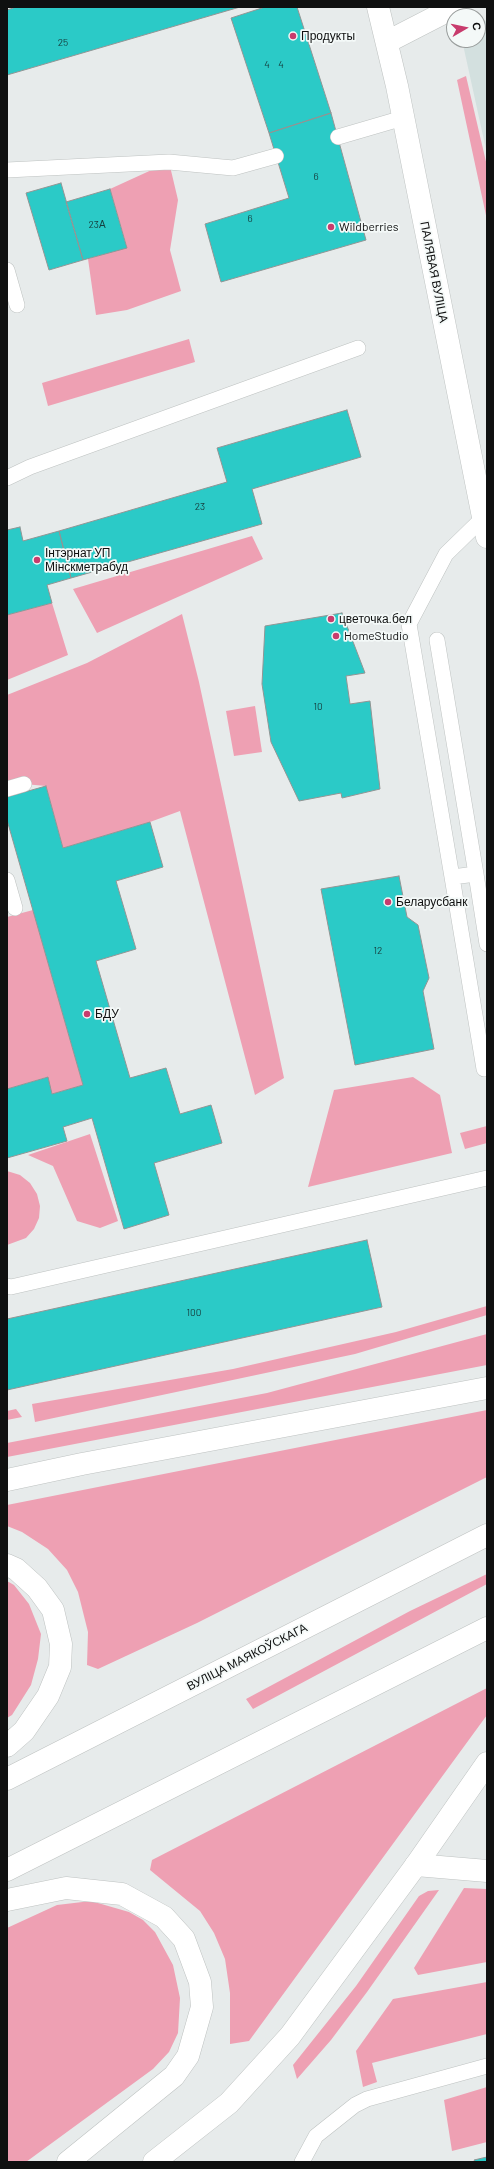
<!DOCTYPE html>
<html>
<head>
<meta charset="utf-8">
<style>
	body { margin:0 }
	#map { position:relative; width:494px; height:2169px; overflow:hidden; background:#e7ebeb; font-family:Barlow,sans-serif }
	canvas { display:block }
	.frame { position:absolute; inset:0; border:8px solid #0f1010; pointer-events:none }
	.north { position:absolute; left:446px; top:8px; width:40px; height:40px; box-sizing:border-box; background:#f4f9f8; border:1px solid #989c9b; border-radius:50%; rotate:81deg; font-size:11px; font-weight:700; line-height:16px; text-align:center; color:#0f1010 }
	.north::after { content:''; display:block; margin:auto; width:14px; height:18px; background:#c83c6d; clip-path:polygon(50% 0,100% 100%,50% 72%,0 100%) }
</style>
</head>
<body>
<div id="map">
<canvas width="494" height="2169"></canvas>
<div class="frame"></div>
<div class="north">С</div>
</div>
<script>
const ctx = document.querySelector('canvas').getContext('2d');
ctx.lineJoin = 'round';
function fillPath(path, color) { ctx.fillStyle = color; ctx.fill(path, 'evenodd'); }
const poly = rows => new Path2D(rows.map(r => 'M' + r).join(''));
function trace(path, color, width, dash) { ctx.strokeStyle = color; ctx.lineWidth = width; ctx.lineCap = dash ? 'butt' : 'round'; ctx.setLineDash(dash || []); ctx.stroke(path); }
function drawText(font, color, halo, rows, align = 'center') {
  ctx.font = font + ' Barlow,sans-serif'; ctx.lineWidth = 3.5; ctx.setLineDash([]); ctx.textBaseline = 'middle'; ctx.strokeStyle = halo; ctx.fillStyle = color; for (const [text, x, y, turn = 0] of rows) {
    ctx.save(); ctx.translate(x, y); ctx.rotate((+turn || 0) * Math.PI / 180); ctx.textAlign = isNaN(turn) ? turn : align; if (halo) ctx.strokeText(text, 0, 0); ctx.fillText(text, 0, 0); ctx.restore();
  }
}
fillPath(poly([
	[487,20,487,154,462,40,478,40,478,24]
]), '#d3e0df');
fillPath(poly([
	[466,76,487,166,487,220,457,80],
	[169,162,178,200,170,250,181,291,127,310,96,315,88,259,127,247,110,189],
	[189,339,195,362,48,406,42,383],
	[252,536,263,559,97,633,73,589],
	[52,603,68,655,7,680,7,615],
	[182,614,199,682,284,1078,255,1095,180,811,150,822,63,848,46,786,24,784,7,789,7,695,87,663],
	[255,706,262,752,234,756,226,711],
	[33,910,83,1085,52,1094,47,1077,7,1089,7,917],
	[413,1077,440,1095,452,1153,308,1187,334,1090],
	[487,1126,487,1143,465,1149,460,1133],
	[90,1134,118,1221,100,1228,77,1221,53,1166,28,1155],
	[7,1171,20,1175,30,1183,37,1194,40,1206,39,1218,34,1229,26,1238,7,1245],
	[487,1306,487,1315,355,1354,35,1422,32,1404,233,1369,396,1332],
	[487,1334,487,1365,7,1457,7,1443,267,1393],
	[16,1409,22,1417,7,1420,7,1411],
	[487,1410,487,1477,197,1623,98,1669,87,1665,88,1632,78,1592,67,1570,48,1549,22,1532,7,1526,7,1505],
	[487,1574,487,1584,253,1709,246,1699,410,1611],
	[7,1581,14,1585,29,1604,41,1634,38,1659,31,1685,12,1715,7,1718],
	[487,1688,487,1715,249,2041,230,2044,230,1993,225,1959,214,1933,200,1911,150,1870,152,1860],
	[464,1888,487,1889,487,1962,418,1975,414,1968],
	[439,1890,367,1992,331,2040,297,2079,293,2065,356,1986,419,1896,428,1891],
	[91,1901,129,1912,143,1920,155,1932,173,1965,180,1998,178,2033,169,2052,153,2069,26,2162,7,2162,7,1928,57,1905],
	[487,1982,487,2034,372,2063,377,2082,363,2087,356,2051,393,1999],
	[487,2087,487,2142,452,2151,444,2100]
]), '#eea0b3');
const building = poly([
	[16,7,240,7,7,75,7,10,16,7],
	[265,7,297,7,331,113,269,133,231,18,265,7],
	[331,113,366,240,221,282,205,224,289,198,269,133,331,113],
	[61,183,83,260,49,270,26,193,61,183],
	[110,189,127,248,83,260,66,202,110,189],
	[347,410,361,457,252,489,262,524,71,578,59,531,227,482,217,448,347,410],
	[20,527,23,541,59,531,71,578,47,585,52,603,7,615,7,530,20,527],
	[342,613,365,673,346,676,350,704,370,701,380,789,342,798,341,793,299,801,271,742,262,684,265,626,342,613],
	[46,786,63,848,150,822,163,867,116,881,136,949,96,961,130,1078,166,1068,180,1114,211,1105,222,1143,154,1163,169,1215,124,1229,92,1118,63,1127,67,1141,7,1158,7,1089,48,1077,52,1094,83,1085,7,820,7,797,46,786],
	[399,876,407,917,418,925,429,978,423,991,434,1049,355,1065,321,889,399,876],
	[367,1240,382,1307,7,1390,7,1319,367,1240],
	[487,2157,487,2162,475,2162,474,2160,487,2157]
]);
fillPath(building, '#2bcac7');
trace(building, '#919594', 1);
const service = poly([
	[338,137,403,118],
	[7,170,169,162,233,168,276,156],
	[7,270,17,305],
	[7,478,30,467,358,348],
	[437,640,476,874,452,877,409,624,446,554,483,518],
	[7,789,24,784],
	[476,874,487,944],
	[452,877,484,1069,487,1068],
	[7,880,15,908],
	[7,1286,11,1287,487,1178],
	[302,2162,316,2136,355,2105,367,2099,487,2066]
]);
const minor = poly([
	[378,7,397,86,487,537],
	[387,42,455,7],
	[416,1865,487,1871]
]);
const primary = poly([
	[7,1480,82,1464,487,1388],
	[7,1565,16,1569,37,1588,53,1610,61,1644,60,1667,48,1696,24,1731,7,1746],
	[7,1779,487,1535],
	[7,1870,487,1628],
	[7,1900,66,1888,122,1894,164,1917,184,1939,200,1982,202,2007,188,2056,174,2076,68,2162],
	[154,2162,229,2103,290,2036,416,1865,487,1763]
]);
trace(service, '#bec2c1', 16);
trace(minor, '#bec2c1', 23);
trace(primary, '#bec2c1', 23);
trace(service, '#fff', 15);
trace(minor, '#fff', 22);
trace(primary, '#fff', 22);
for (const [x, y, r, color] of [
	[293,36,4,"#c83c6d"],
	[331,227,4,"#c83c6d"],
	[37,560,4,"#c83c6d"],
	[331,619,4,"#c83c6d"],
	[336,636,4,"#c83c6d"],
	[388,902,4,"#c83c6d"],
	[87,1014,4,"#c83c6d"]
]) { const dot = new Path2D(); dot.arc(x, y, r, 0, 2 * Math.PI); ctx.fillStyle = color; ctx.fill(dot); trace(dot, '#f4f9f8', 1.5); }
drawText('10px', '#163e3e', null, [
	["25",63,43],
	["4",267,65],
	["4",281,65],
	["6",316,177],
	["6",250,219],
	["23А",97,225],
	["23",200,507],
	["10",318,707],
	["12",378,951],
	["100",194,1313]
]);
drawText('12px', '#0f1010', '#f4f9f8', [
	["Продукты",301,36],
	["Wildberries",339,227],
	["Інтэрнат УП",45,553],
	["Мінскметрабуд",45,567],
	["цветочка.бел",339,619],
	["HomeStudio",344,636],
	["Беларусбанк",396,902],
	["БДУ",95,1014]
], 'left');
drawText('12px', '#0f1010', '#f4f9f8', [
	["ПАЛЯВАЯ ВУЛІЦА",434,272,79],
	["ВУЛІЦА МАЯКОЎСКАГА",247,1657,-27]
]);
</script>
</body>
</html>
